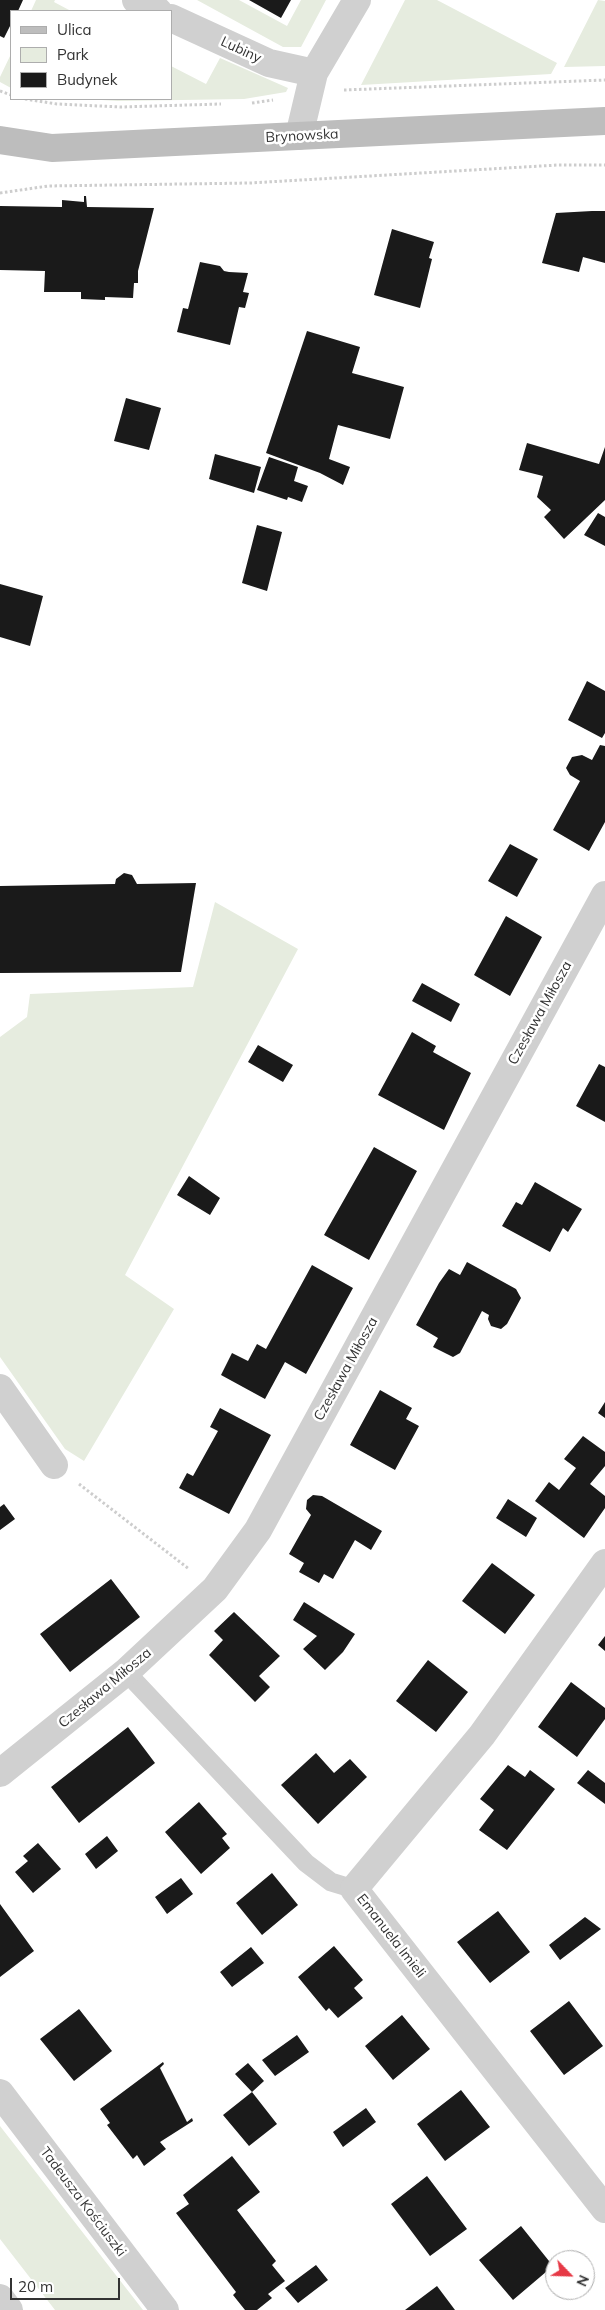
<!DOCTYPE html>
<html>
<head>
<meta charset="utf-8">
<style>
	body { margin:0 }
	#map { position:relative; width:605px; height:2310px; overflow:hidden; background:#fff; font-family:Mulish,sans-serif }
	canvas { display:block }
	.legend { position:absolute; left:10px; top:10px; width:162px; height:90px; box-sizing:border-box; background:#fff; border:1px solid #adadad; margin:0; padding:6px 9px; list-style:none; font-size:15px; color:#333 }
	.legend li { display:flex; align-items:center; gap:10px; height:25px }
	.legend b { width:25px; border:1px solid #adadad }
	.north { position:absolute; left:545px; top:2250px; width:50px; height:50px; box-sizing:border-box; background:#fff; border:1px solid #adadad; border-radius:50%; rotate:114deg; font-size:14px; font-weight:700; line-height:20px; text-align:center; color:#333 }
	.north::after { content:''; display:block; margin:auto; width:18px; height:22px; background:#e63946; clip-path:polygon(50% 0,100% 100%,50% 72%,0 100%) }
	.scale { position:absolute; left:10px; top:2278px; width:110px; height:22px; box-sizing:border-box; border:2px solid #333; border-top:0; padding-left:6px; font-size:15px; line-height:18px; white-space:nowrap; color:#333; -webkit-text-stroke:4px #fff; paint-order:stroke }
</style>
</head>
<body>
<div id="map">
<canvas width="605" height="2310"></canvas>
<ul class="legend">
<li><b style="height:6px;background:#bdbdbd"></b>Ulica</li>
<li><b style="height:14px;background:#e6ecdf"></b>Park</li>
<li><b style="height:14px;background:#1a1a1a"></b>Budynek</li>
</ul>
<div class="north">N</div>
<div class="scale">20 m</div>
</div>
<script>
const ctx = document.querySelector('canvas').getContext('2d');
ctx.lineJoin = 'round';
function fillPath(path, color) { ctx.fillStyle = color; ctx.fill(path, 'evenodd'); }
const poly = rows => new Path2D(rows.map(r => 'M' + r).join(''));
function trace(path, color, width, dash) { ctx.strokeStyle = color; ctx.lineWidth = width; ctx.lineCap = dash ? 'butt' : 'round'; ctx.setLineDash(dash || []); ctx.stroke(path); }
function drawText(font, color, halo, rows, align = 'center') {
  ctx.font = font + ' Mulish,sans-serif'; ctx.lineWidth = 5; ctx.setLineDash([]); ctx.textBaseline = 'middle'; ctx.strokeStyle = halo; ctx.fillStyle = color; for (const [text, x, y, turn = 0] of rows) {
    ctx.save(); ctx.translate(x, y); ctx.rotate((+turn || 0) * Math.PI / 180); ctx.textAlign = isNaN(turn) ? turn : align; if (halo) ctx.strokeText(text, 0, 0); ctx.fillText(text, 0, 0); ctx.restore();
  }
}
fillPath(poly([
	[36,0,55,0,54,2,71,11,31,11],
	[197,0,239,0,287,26,301,0,326,0,301,47,283,47],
	[405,0,437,0,557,63,551,74,361,85],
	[598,0,605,1,605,66,564,67],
	[11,54,11,88,0,82,0,77],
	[220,58,288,88,286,92,244,99,118,101,84,99,171,99,171,66,206,84],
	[215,902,298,949,125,1275,174,1309,84,1461,65,1449,0,1357,0,1037,27,1017,30,994,193,987],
	[0,2126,143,2310,55,2310,0,2239]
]), '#e6ecdf');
fillPath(poly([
	[0,0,23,0,18,11,11,11,11,24,4,38,0,36],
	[249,0,291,0,281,18],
	[84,196,86,196,87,207,154,208,138,271,138,283,134,283,133,298,105,297,105,300,81,299,81,292,44,292,45,271,0,270,0,206,62,207,62,200,84,202],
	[592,211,605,211,605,263,583,257,579,272,542,263,556,213],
	[392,229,434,242,429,258,432,259,420,308,374,295],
	[200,262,220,266,224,271,229,272,248,273,243,292,249,293,245,308,239,307,230,345,177,332,183,308,188,309],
	[307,331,360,347,352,373,404,387,390,439,338,425,329,459,350,467,343,485,320,473,266,453],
	[126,398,161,408,149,450,114,441],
	[527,443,599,464,605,447,605,500,564,539,544,517,551,510,537,497,543,476,519,470],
	[215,454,261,467,254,493,209,479],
	[269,457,298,467,294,481,308,486,302,502,288,497,287,500,257,490],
	[598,513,605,517,605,546,584,535],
	[257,525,282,532,267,591,242,583],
	[0,584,43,596,30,646,0,637],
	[587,681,605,691,605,733,602,738,568,720],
	[600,745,605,746,605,822,589,851,553,830,580,781,570,775,566,768,572,757,582,755,592,760],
	[510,844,538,859,517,897,488,881],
	[124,873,132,875,137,884,196,883,181,972,0,973,0,886,115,884,116,879],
	[506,916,542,937,510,996,474,975],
	[422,983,460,1004,451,1022,412,1001],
	[412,1032,436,1046,433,1052,471,1073,444,1130,378,1095],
	[258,1045,293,1065,283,1082,248,1062],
	[599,1064,605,1067,605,1122,576,1106],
	[374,1147,417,1171,369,1260,324,1235],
	[189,1176,220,1198,210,1215,177,1195],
	[535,1182,582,1209,568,1232,563,1228,550,1252,502,1226,516,1202,522,1205],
	[467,1262,516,1289,521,1298,507,1324,501,1329,491,1326,488,1319,489,1315,482,1311,460,1353,453,1357,433,1347,438,1338,416,1325,439,1283,449,1269,460,1275],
	[312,1265,353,1288,306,1374,285,1362,265,1399,221,1375,232,1353,248,1361,257,1344,266,1349],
	[380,1390,412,1408,406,1419,419,1426,395,1470,350,1445],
	[605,1402,605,1418,598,1413],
	[220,1408,271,1435,229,1514,179,1488,187,1473,193,1476,218,1431,210,1427],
	[583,1436,605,1452,605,1466,590,1484,605,1496,605,1508,584,1538,535,1501,549,1482,559,1490,576,1468,564,1459],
	[313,1495,322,1496,382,1531,371,1550,355,1540,333,1579,324,1574,319,1583,299,1572,304,1563,289,1554,311,1515,306,1509,307,1500],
	[508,1499,537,1518,526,1537,496,1518],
	[4,1504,15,1519,0,1530,0,1507],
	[492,1563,535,1595,505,1634,462,1601],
	[111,1579,140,1617,70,1672,40,1634],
	[304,1602,355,1634,343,1652,325,1670,303,1649,317,1636,293,1620],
	[234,1612,280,1656,259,1676,270,1687,255,1702,209,1655,223,1640,214,1631],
	[605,1636,605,1651,598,1645],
	[428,1660,468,1692,436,1732,396,1701],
	[571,1682,605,1708,605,1719,577,1757,538,1727],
	[128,1727,155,1763,79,1823,51,1787],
	[316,1753,334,1773,350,1759,367,1777,318,1824,281,1785],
	[508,1765,525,1777,530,1770,555,1789,507,1850,479,1830,494,1810,480,1799],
	[588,1770,605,1783,605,1804,577,1783],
	[199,1802,227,1834,222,1838,230,1848,201,1874,165,1832],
	[107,1836,118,1851,96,1869,85,1854],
	[38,1843,61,1869,33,1893,15,1872,28,1861,23,1856],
	[272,1873,298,1905,262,1935,236,1903],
	[181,1878,193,1894,167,1914,155,1897],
	[0,1904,34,1951,0,1977],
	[498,1911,530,1952,490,1983,457,1942],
	[585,1917,601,1929,560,1960,549,1945],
	[334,1946,363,1980,354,1988,363,1998,338,2018,329,2008,326,2011,298,1977],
	[251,1947,264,1963,232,1987,220,1972],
	[569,2001,603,2046,564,2075,530,2031],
	[79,2009,112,2051,74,2081,40,2039],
	[402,2015,430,2049,393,2080,365,2046],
	[297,2035,309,2052,275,2076,262,2060],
	[163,2062,164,2064,160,2068,187,2122,192,2118,193,2121,160,2142,166,2149,144,2166,137,2155,133,2159,107,2125,110,2123,100,2109],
	[248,2063,264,2081,252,2092,235,2074],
	[461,2090,490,2127,445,2161,417,2124],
	[252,2092,277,2124,249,2146,223,2115],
	[366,2108,376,2122,343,2147,333,2132],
	[232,2156,260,2192,237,2210,276,2261,272,2265,285,2281,268,2294,272,2298,257,2310,245,2310,233,2295,236,2292,176,2213,189,2204,183,2195],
	[427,2176,467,2229,430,2256,391,2204],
	[521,2226,553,2266,513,2300,479,2260],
	[316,2265,328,2280,298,2303,285,2288],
	[437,2286,455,2310,405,2310]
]), '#1a1a1a');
trace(poly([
	[344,90,605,80],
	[0,91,11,95],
	[25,99,57,104,121,107,221,104],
	[252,103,273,100],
	[0,193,48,186,250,183,558,165,605,165],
	[79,1484,189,1569]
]), '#cdcdcd', 3, [2.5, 2.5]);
trace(poly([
	[126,1672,306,1863,331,1882,354,1889]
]), '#d0d0d0', 19);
trace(poly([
	[136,0,158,11],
	[171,18,269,63,314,73],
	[299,136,314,73,357,0],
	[0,1388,54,1465],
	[605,1563,482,1735,354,1889,605,2209],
	[0,1773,126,1672,215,1589,258,1530,605,895],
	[0,2093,165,2310]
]), '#d0d0d0', 28);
trace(poly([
	[0,2298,9,2310]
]), '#d0d0d0', 28);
trace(poly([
	[0,140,52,148,605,121]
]), '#bdbdbd', 28);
drawText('14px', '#333', '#fff', [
	["Lubiny",241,50,25],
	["Brynowska",302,136,-3],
	["Czesława Miłosza",540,1013,-61],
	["Czesława Miłosza",346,1369,-61],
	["Czesława Miłosza",105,1688,-40],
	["Emanuela Imieli",391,1936,52],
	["Tadeusza Kościuszki",83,2202,53]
]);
</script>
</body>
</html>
